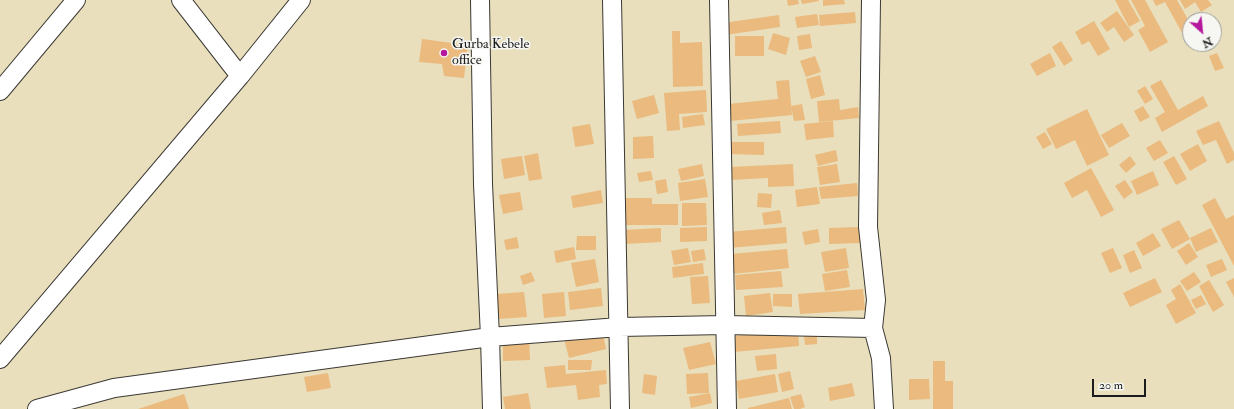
<!DOCTYPE html>
<html>
<head>
<meta charset="utf-8">
<style>
	body { margin:0 }
	#map { position:relative; width:1234px; height:409px; overflow:hidden; background:#e9dfbc; font-family:"IM FELL Double Pica",serif }
	canvas { display:block }
	.north { position:absolute; left:1182px; top:12px; width:40px; height:40px; box-sizing:border-box; background:#f6f6f2; border:1px solid #9f9f9c; border-radius:50%; rotate:153deg; font-size:11px; font-weight:700; line-height:16px; text-align:center; color:#1c1c1c }
	.north::after { content:''; display:block; margin:auto; width:14px; height:18px; background:#b5179e; clip-path:polygon(50% 0,100% 100%,50% 72%,0 100%) }
	.scale { position:absolute; left:1092px; top:379px; width:54px; height:18px; box-sizing:border-box; border:2px solid #1c1c1c; border-top:0; padding-left:5px; font-size:12px; line-height:14px; white-space:nowrap; color:#1c1c1c; -webkit-text-stroke:3px #f6f6f2; paint-order:stroke }
</style>
</head>
<body>
<div id="map">
<canvas width="1234" height="409"></canvas>
<div class="north">N</div>
<div class="scale">20 m</div>
</div>
<script>
const ctx = document.querySelector('canvas').getContext('2d');
ctx.lineJoin = 'round';
function fillPath(path, color) { ctx.fillStyle = color; ctx.fill(path, 'evenodd'); }
const poly = rows => new Path2D(rows.map(r => 'M' + r).join(''));
function trace(path, color, width, dash) { ctx.strokeStyle = color; ctx.lineWidth = width; ctx.lineCap = dash ? 'butt' : 'round'; ctx.setLineDash(dash || []); ctx.stroke(path); }
function drawText(font, color, halo, rows, align = 'center') {
  ctx.font = font + ' "IM FELL Double Pica",serif'; ctx.lineWidth = 3; ctx.setLineDash([]); ctx.textBaseline = 'middle'; ctx.strokeStyle = halo; ctx.fillStyle = color; for (const [text, x, y, turn = 0] of rows) {
    ctx.save(); ctx.translate(x, y); ctx.rotate((+turn || 0) * Math.PI / 180); ctx.textAlign = isNaN(turn) ? turn : align; if (halo) ctx.strokeText(text, 0, 0); ctx.fillText(text, 0, 0); ctx.restore();
  }
}
fillPath(poly([
	[787,0,798,0,799,4,788,6],
	[801,0,819,0,819,1,802,4],
	[823,0,844,0,845,4,823,6],
	[1115,0,1128,0,1140,21,1129,27],
	[1131,0,1145,0,1168,42,1150,52,1138,30,1145,26],
	[1153,0,1177,0,1190,23,1190,38,1186,40,1165,2,1156,6],
	[1180,0,1208,0,1212,5,1201,12,1195,2,1185,9],
	[1117,11,1134,35,1124,42,1114,27,1107,32,1100,23],
	[855,12,856,23,820,26,819,15],
	[817,14,819,25,797,28,795,17],
	[779,15,780,27,725,35,723,23],
	[1094,21,1110,49,1098,56,1089,41,1082,45,1075,32],
	[672,31,680,31,680,43,702,42,703,86,673,87],
	[773,33,790,38,786,55,768,49],
	[810,34,812,48,799,50,797,36],
	[735,36,764,36,764,56,735,56],
	[422,39,468,45,464,78,444,76,442,64,419,62],
	[1061,41,1073,60,1064,66,1052,47],
	[1050,53,1056,66,1037,76,1030,64],
	[1217,53,1224,68,1215,71,1209,56],
	[815,56,821,72,806,77,800,61],
	[820,75,825,95,811,99,806,79],
	[789,80,792,115,730,121,728,104,778,99,776,81],
	[1161,80,1178,110,1203,96,1208,106,1162,132,1155,118,1165,112,1150,86],
	[1145,86,1153,99,1145,104,1137,91],
	[706,90,707,112,679,114,680,130,667,131,664,93],
	[654,95,659,113,637,119,632,101],
	[839,99,840,110,858,107,859,118,819,122,817,101],
	[802,104,805,120,794,121,791,106],
	[1143,106,1150,117,1140,122,1134,111],
	[1087,109,1109,155,1087,166,1075,140,1056,149,1046,129],
	[703,114,705,125,683,128,682,117],
	[780,121,781,133,738,136,737,124],
	[833,121,834,137,806,140,804,124],
	[1219,121,1234,153,1234,160,1227,164,1216,140,1203,145,1196,131],
	[1122,123,1130,136,1109,148,1101,135],
	[590,124,594,144,575,147,572,127],
	[1045,132,1052,144,1043,149,1036,137],
	[653,136,654,158,633,159,633,137],
	[1160,140,1168,153,1154,161,1146,148],
	[726,142,764,142,764,155,726,154],
	[1198,144,1207,161,1190,171,1180,154],
	[836,150,838,161,818,166,815,155],
	[538,153,542,179,529,181,524,156],
	[522,156,525,175,504,179,501,159],
	[1130,156,1136,164,1126,173,1119,165],
	[1174,156,1187,179,1176,185,1163,162],
	[702,164,704,176,681,181,678,169],
	[793,164,794,186,768,187,768,178,730,180,729,167],
	[837,164,840,182,820,185,817,167],
	[1091,168,1114,210,1101,217,1087,190,1072,198,1064,183],
	[651,171,653,180,639,182,637,173],
	[1153,171,1159,185,1137,195,1131,181],
	[666,179,668,192,657,194,655,181],
	[705,179,708,197,680,201,678,183],
	[1125,180,1133,192,1124,199,1115,186],
	[857,183,858,196,821,199,819,187],
	[817,187,820,204,797,207,795,190],
	[601,190,603,203,573,208,571,196],
	[520,192,523,210,503,214,499,195],
	[758,193,772,194,771,208,757,207],
	[623,198,652,198,652,204,678,204,678,225,623,225],
	[1215,198,1226,219,1234,215,1234,266,1202,205],
	[682,203,706,203,707,225,682,226],
	[780,210,782,223,764,225,762,213],
	[1179,220,1190,239,1172,249,1161,229],
	[707,227,707,241,680,242,680,228],
	[786,227,787,243,729,248,728,232],
	[860,227,860,243,829,244,829,228],
	[661,228,661,242,624,244,623,230],
	[1211,228,1218,242,1196,252,1190,238],
	[818,229,820,242,805,245,802,232],
	[1153,233,1161,246,1143,256,1136,243],
	[577,236,596,236,596,250,576,250],
	[517,237,519,248,506,250,504,240],
	[1189,243,1198,257,1186,265,1177,251],
	[574,247,576,259,556,263,554,251],
	[688,248,691,262,674,265,671,251],
	[846,248,849,268,825,272,821,252],
	[1113,248,1122,268,1110,273,1101,253],
	[704,249,706,260,693,262,691,251],
	[787,249,789,268,733,274,731,254],
	[1134,250,1142,268,1130,273,1123,255],
	[595,259,599,282,576,287,571,263],
	[1222,259,1227,270,1211,277,1206,265],
	[703,263,704,274,673,278,672,267],
	[847,270,850,287,825,291,822,274],
	[781,271,783,287,736,290,735,275],
	[531,272,535,281,523,285,520,276],
	[1194,272,1201,282,1187,291,1180,281],
	[708,276,710,303,692,304,690,277],
	[1155,278,1162,292,1130,307,1123,293],
	[1234,278,1234,297,1226,282],
	[1209,280,1224,305,1213,312,1199,286],
	[1180,284,1196,313,1176,324,1166,305,1176,299,1171,290],
	[601,288,603,306,570,310,568,292],
	[863,289,865,310,800,314,798,294],
	[524,292,527,317,498,319,496,294],
	[564,292,566,316,544,318,542,294],
	[770,293,773,312,746,316,744,296],
	[773,294,792,294,792,307,773,306],
	[1201,295,1206,304,1196,309,1191,300],
	[602,330,606,349,569,358,564,339],
	[798,330,799,346,734,352,732,336],
	[804,335,817,335,817,344,805,345],
	[529,338,530,360,503,361,503,339],
	[710,342,716,364,689,370,683,348],
	[776,354,777,369,757,371,755,356],
	[568,360,592,360,591,370,568,370],
	[933,361,945,361,945,381,953,381,953,409,933,409],
	[565,365,566,374,606,370,607,384,599,385,600,397,578,400,576,385,547,388,544,367],
	[790,371,794,389,782,392,778,374],
	[328,373,331,388,307,392,304,377],
	[708,373,709,393,687,394,686,374],
	[644,374,657,376,655,395,642,393],
	[775,374,778,392,739,399,736,381],
	[909,379,929,379,930,399,909,400],
	[852,383,855,396,830,401,828,388],
	[528,393,531,409,505,409,503,397],
	[710,393,712,403,691,408,689,397],
	[184,394,189,409,138,409],
	[801,394,805,407,800,409,794,409,790,397],
	[789,398,792,409,748,409,748,408]
]), '#eaba7e');
const minor = poly([
	[181,0,240,76],
	[480,0,483,184,490,337,492,409],
	[612,0,620,409],
	[719,0,727,409],
	[871,0,868,227,876,300,873,328,881,358,884,409],
	[0,91,76,0],
	[0,359,240,76,301,0],
	[37,409,114,388,490,337,619,327,725,325,873,328]
]);
trace(minor, '#3b3934', 20);
trace(minor, '#fff', 18);
for (const [x, y, r, color] of [
	[444,53,4,"#b5179e"]
]) { const dot = new Path2D(); dot.arc(x, y, r, 0, 2 * Math.PI); ctx.fillStyle = color; ctx.fill(dot); trace(dot, '#f6f6f2', 1.5); }
drawText('14px', '#1c1c1c', '#f6f6f2', [
	["Gurba Kebele",452,45],
	["office",452,61]
], 'left');
</script>
</body>
</html>
